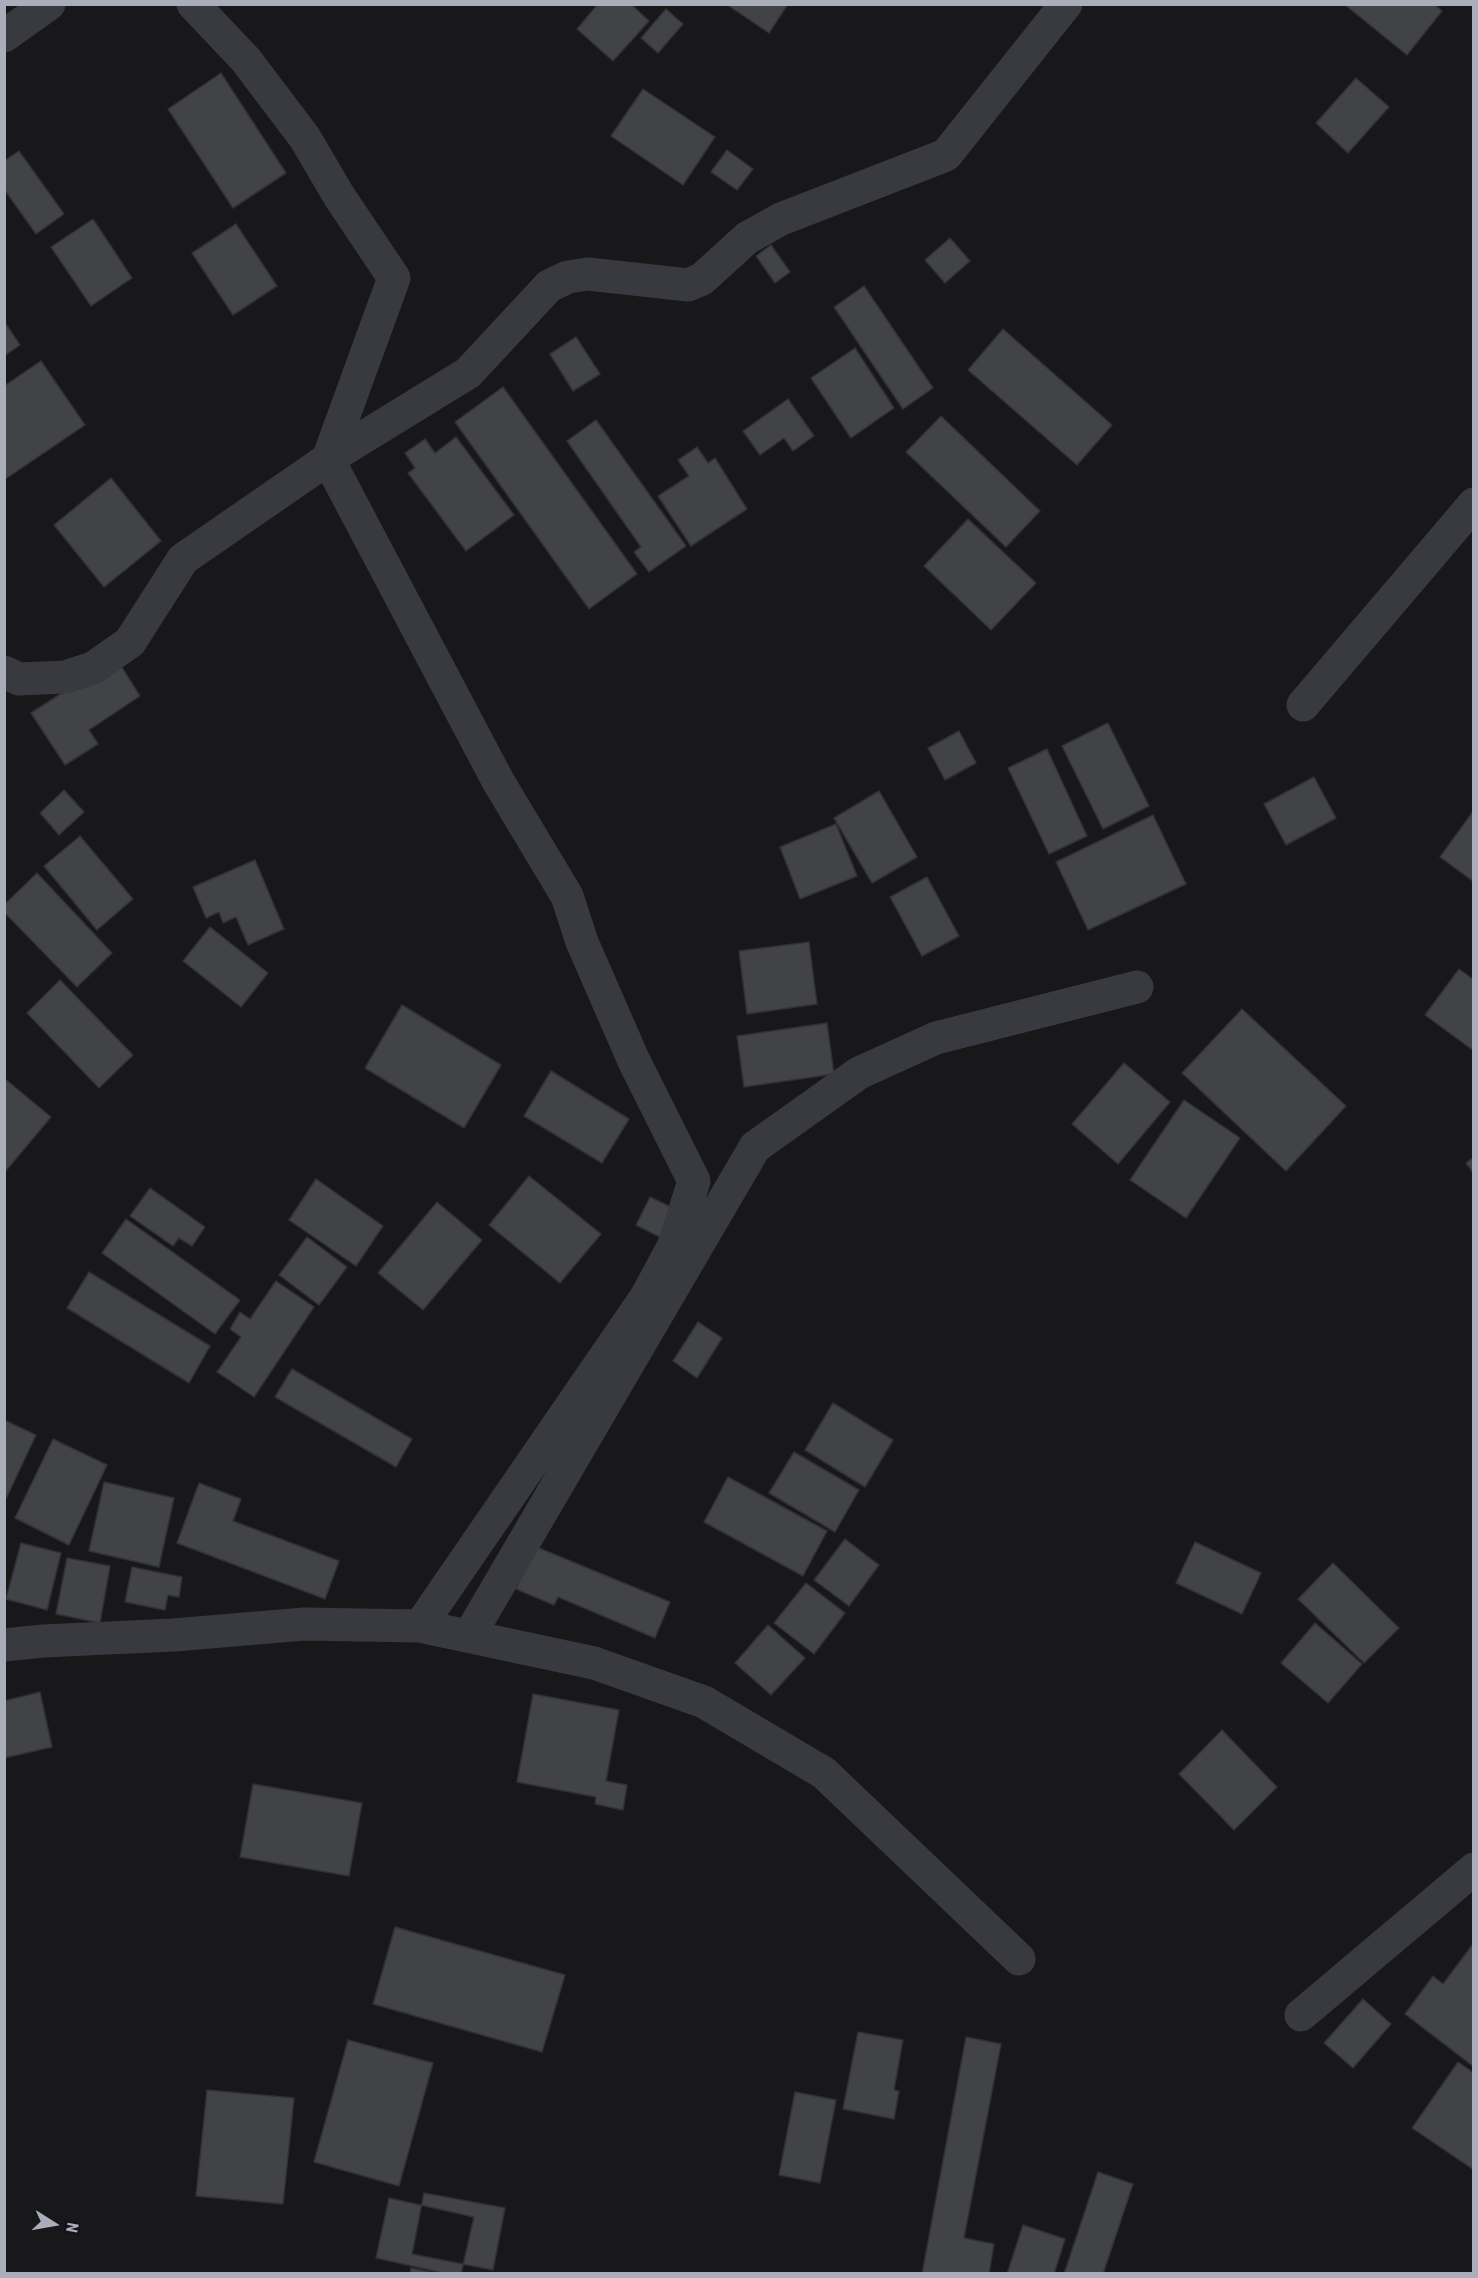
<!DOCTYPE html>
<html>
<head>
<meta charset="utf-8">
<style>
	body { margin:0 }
	#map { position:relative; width:1478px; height:2278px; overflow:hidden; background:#18181a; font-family:"Roboto Condensed",sans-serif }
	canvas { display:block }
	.frame { position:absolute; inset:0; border:6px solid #aaaeba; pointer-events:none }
	.north { position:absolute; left:24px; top:2194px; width:60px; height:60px; -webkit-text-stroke:4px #131315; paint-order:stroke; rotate:101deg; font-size:16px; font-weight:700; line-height:24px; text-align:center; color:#aaaeba }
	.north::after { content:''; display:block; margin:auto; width:21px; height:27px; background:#aaaeba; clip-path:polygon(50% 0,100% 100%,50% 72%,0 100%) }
</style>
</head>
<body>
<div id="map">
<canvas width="1478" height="2278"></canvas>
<div class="frame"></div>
<div class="north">N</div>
</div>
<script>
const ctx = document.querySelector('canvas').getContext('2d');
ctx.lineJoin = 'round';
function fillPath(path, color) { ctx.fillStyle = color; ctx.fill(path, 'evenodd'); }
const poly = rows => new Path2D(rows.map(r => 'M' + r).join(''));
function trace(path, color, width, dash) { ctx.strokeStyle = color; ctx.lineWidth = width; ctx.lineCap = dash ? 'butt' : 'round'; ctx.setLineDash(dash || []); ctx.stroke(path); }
const building = poly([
	[598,4,631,4,649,21,613,61,577,29,598,4],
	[726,4,788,4,769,33,726,4],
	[1344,4,1434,4,1442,11,1407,55,1344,4],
	[666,9,683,24,658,53,641,38,666,9],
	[221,73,286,173,233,208,168,109,221,73],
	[1356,78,1389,107,1348,153,1316,123,1356,78],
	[643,89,715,137,683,185,611,136,643,89],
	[727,150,753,169,737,190,711,172,727,150],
	[19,151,64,214,36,234,4,189,4,161,19,151],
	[93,219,132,278,91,306,51,247,93,219],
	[236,224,277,286,233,315,192,253,236,224],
	[950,238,970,261,945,283,925,260,950,238],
	[771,245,790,272,775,283,756,256,771,245],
	[864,286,933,388,903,409,834,307,864,286],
	[4,321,20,345,4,356,4,321],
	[1003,329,1112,425,1077,465,968,370,1003,329],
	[576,337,600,374,573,391,550,354,576,337],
	[855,348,894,408,851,438,811,378,855,348],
	[41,361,85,425,4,480,4,386,41,361],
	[503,387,637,574,589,609,455,422,503,387],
	[788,399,814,436,793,451,784,438,760,455,743,431,788,399],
	[941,416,1040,511,1006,547,906,452,941,416],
	[596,420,686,546,649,572,634,552,641,547,567,441,596,420],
	[456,437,514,515,466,551,408,473,415,468,405,453,425,439,435,453,456,437],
	[697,447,708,463,715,458,747,509,691,546,658,496,689,476,678,460,697,447],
	[111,478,161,541,104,587,54,525,111,478],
	[968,519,1036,583,991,630,924,566,968,519],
	[116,658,140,696,89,730,98,744,65,765,31,713,116,658],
	[1108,723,1149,806,1103,829,1062,746,1108,723],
	[959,731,976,763,945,780,928,748,959,731],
	[1047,749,1087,836,1049,854,1008,768,1047,749],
	[1314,777,1336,818,1286,845,1264,804,1314,777],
	[64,790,84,812,59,835,40,813,64,790],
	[879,791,917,857,872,883,834,818,879,791],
	[1474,810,1474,882,1440,857,1474,810],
	[1153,815,1186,884,1088,930,1056,862,1153,815],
	[836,824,857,876,800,899,780,847,836,824],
	[80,836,133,899,97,930,44,866,80,836],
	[255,860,284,929,248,945,236,917,223,923,219,912,206,918,193,887,255,860],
	[37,873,112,953,77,987,4,912,4,905,37,873],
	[927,877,959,936,922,956,890,897,927,877],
	[210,927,268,973,241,1007,183,961,210,927],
	[809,942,817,1004,747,1014,739,951,809,942],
	[1459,969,1474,980,1474,1051,1425,1015,1459,969],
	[60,980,133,1055,99,1088,27,1013,60,980],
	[402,1005,501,1065,464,1128,365,1068,402,1005],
	[1242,1009,1346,1106,1286,1171,1182,1073,1242,1009],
	[827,1023,834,1074,744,1087,737,1036,827,1023],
	[1124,1063,1170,1102,1118,1164,1072,1124,1124,1063],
	[551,1071,629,1119,602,1163,524,1116,551,1071],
	[4,1078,51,1117,4,1173,4,1078],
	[1184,1100,1240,1138,1186,1218,1130,1180,1184,1100],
	[1474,1157,1474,1174,1466,1163,1474,1157],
	[529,1176,601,1234,560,1283,489,1225,529,1176],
	[316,1179,383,1226,356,1266,289,1220,316,1179],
	[150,1188,205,1227,192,1246,179,1238,173,1246,130,1216,150,1188],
	[650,1197,679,1211,664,1239,636,1225,650,1197],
	[437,1202,482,1240,423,1310,378,1273,437,1202],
	[126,1219,240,1300,215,1334,102,1253,126,1219],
	[307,1237,347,1267,319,1305,279,1275,307,1237],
	[89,1272,210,1346,189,1383,67,1308,89,1272],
	[276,1281,314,1307,254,1397,217,1372,241,1337,230,1329,240,1312,250,1319,276,1281],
	[698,1322,722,1338,697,1378,673,1361,698,1322],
	[292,1369,412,1439,396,1467,275,1397,292,1369],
	[833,1403,893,1440,865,1487,805,1450,833,1403],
	[4,1420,36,1435,4,1503,4,1420],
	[53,1439,107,1465,69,1545,15,1518,53,1439],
	[794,1452,859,1490,835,1532,769,1493,794,1452],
	[728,1477,827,1531,803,1576,704,1522,728,1477],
	[104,1482,174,1498,159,1567,89,1551,104,1482],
	[199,1483,241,1499,233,1521,339,1561,325,1599,177,1543,199,1483],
	[845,1539,879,1565,849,1606,814,1580,845,1539],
	[1195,1542,1261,1573,1242,1614,1176,1583,1195,1542],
	[21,1543,61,1553,47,1610,6,1599,21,1543],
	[534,1546,670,1602,655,1638,558,1597,554,1605,516,1589,534,1546],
	[67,1558,110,1566,100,1623,56,1614,67,1558],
	[1333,1563,1399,1628,1364,1663,1298,1599,1333,1563],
	[132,1567,182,1577,179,1597,168,1595,165,1610,125,1602,132,1567],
	[806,1583,845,1613,814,1654,774,1623,806,1583],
	[1315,1623,1362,1664,1328,1703,1281,1663,1315,1623],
	[768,1625,805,1658,771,1695,735,1663,768,1625],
	[40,1692,52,1747,4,1758,4,1701,40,1692],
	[533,1694,619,1710,606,1781,627,1785,623,1810,595,1804,596,1797,517,1782,533,1694],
	[1222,1730,1277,1787,1234,1830,1179,1774,1222,1730],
	[253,1784,362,1803,349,1876,240,1857,253,1784],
	[395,1927,565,1975,542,2052,373,2004,395,1927],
	[1473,1944,1474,1944,1474,2067,1405,2014,1433,1976,1443,1984,1473,1944],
	[1363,1999,1391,2024,1353,2068,1324,2043,1363,1999],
	[858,2032,903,2040,894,2090,899,2091,894,2119,843,2109,858,2032],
	[966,2037,1001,2044,964,2238,994,2244,989,2274,922,2274,966,2037],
	[348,2040,433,2063,399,2186,314,2162,348,2040],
	[1458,2062,1474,2073,1474,2170,1412,2128,1458,2062],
	[207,2090,294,2098,283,2204,196,2196,207,2090],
	[795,2092,836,2100,820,2183,779,2175,795,2092],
	[1098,2172,1133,2184,1103,2274,1064,2274,1098,2172],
	[424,2193,505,2208,493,2270,412,2254,424,2193],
	[389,2198,474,2217,461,2274,448,2274,376,2258,389,2198],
	[1023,2225,1065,2239,1054,2274,1007,2274,1023,2225],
	[411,2268,438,2274,410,2274,411,2268]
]);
fillPath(building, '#424347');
trace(building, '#323236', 1.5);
trace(poly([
	[193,4,246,60,305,138,339,196,394,278,328,459,498,781,567,896,582,942,634,1061,694,1181,674,1245,646,1297,420,1626],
	[4,36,49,4],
	[4,672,19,679,65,677,93,668,130,642,183,559,328,459,468,373,549,286,568,277,588,274,688,285,702,279,747,238,781,219,946,155,1066,4],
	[1303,705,1474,504],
	[469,1636,755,1147,859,1073,936,1038,1137,987],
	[4,1645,43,1641,174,1635,304,1624,420,1626,594,1663,704,1702,824,1773,1019,1959],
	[1301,2015,1474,1869]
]), '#393a3f', 33);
</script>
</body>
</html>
